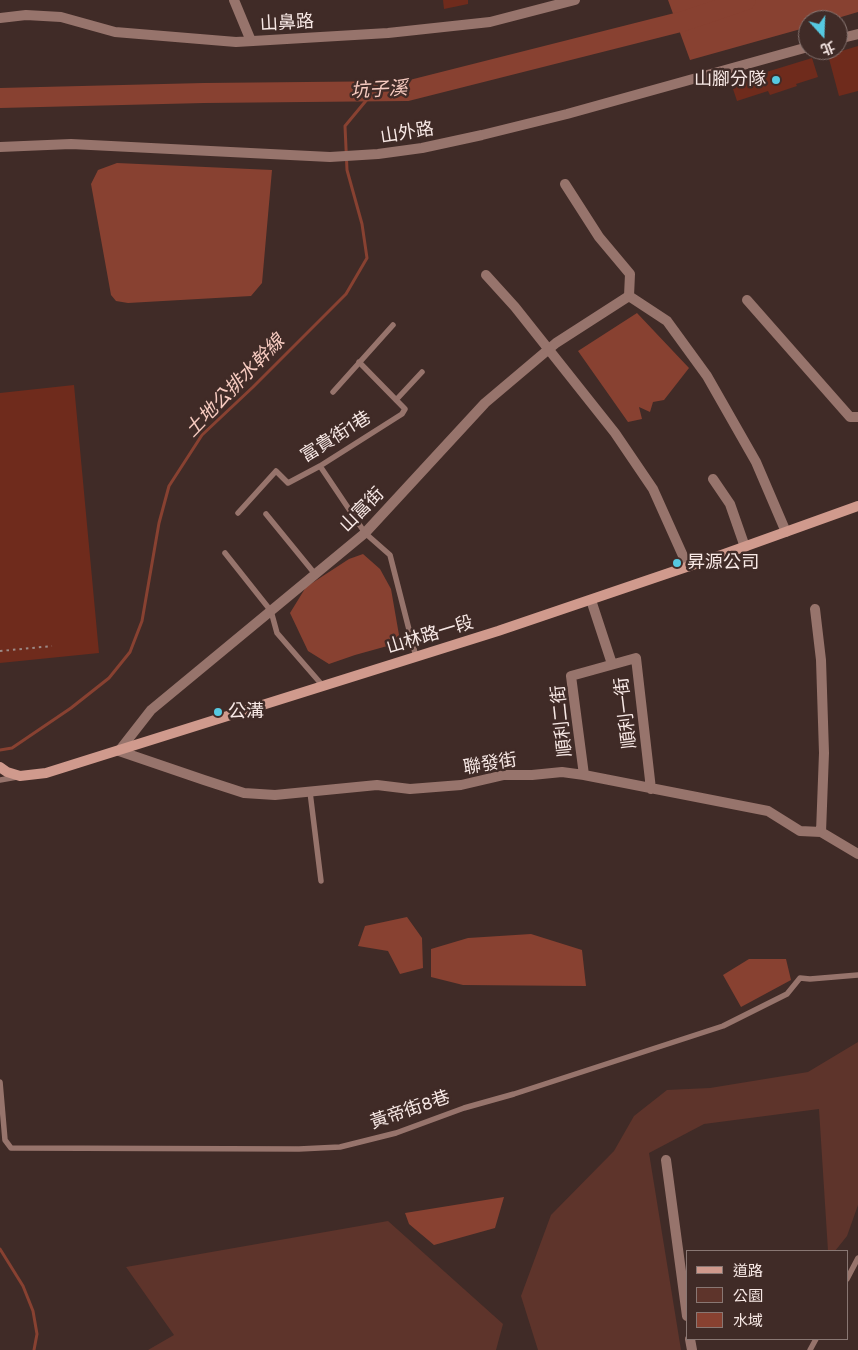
<!DOCTYPE html>
<html>
<head>
<meta charset="utf-8">
<style>
	body { margin:0 }
	#map { position:relative; width:858px; height:1350px; overflow:hidden; background:#402b27; font-family:"Work Sans","Noto Sans TC",sans-serif }
	canvas { display:block }
	.legend { position:absolute; left:686px; top:1250px; width:162px; height:90px; box-sizing:border-box; background:#402b27; border:1px solid #897773; margin:0; padding:6px 9px; list-style:none; font-size:15px; color:#f7e8e5 }
	.legend li { display:flex; align-items:center; gap:10px; height:25px }
	.legend b { width:25px; border:1px solid #897773 }
	.north { position:absolute; left:798px; top:10px; width:50px; height:50px; box-sizing:border-box; background:#402b27; border:1px solid #897773; border-radius:50%; rotate:160deg; font-size:14px; font-weight:700; line-height:20px; text-align:center; color:#f7e8e5 }
	.north::after { content:''; display:block; margin:auto; width:18px; height:22px; background:#56c9e1; clip-path:polygon(50% 0,100% 100%,50% 72%,0 100%) }
</style>
</head>
<body>
<div id="map">
<canvas width="858" height="1350"></canvas>
<ul class="legend">
<li><b style="height:6px;background:#d09a8d"></b>道路</li>
<li><b style="height:14px;background:#5e342b"></b>公園</li>
<li><b style="height:14px;background:#884131"></b>水域</li>
</ul>
<div class="north">北</div>
</div>
<script>
const ctx = document.querySelector('canvas').getContext('2d');
ctx.lineJoin = 'round';
function fillPath(path, color) { ctx.fillStyle = color; ctx.fill(path, 'evenodd'); }
const poly = rows => new Path2D(rows.map(r => 'M' + r).join(''));
function trace(path, color, width, dash) { ctx.strokeStyle = color; ctx.lineWidth = width; ctx.lineCap = dash ? 'butt' : 'round'; ctx.setLineDash(dash || []); ctx.stroke(path); }
function drawText(font, color, halo, rows, align = 'center') {
  ctx.font = font + ' "Work Sans","Noto Sans TC",sans-serif'; ctx.lineWidth = 5; ctx.setLineDash([]); ctx.textBaseline = 'middle'; ctx.strokeStyle = halo; ctx.fillStyle = color; for (const [text, x, y, turn = 0] of rows) {
    ctx.save(); ctx.translate(x, y); ctx.rotate((+turn || 0) * Math.PI / 180); ctx.textAlign = isNaN(turn) ? turn : align; if (halo) ctx.strokeText(text, 0, 0); ctx.fillText(text, 0, 0); ctx.restore();
  }
}
fillPath(poly([
	[858,1042,858,1205,847,1236,835,1251,828,1251,819,1109,704,1124,649,1153,681,1350,538,1350,521,1296,551,1215,614,1151,634,1116,667,1090,710,1088,808,1072],
	[388,1221,503,1324,496,1350,148,1350,174,1335,126,1267]
]), '#5e342b');
fillPath(poly([
	[668,0,858,0,858,12,831,20,808,20,808,27,690,60],
	[117,163,272,170,262,283,251,296,128,303,116,301,111,295,91,184,98,170],
	[637,313,689,368,664,400,653,402,650,412,639,407,642,419,628,422,578,351],
	[363,554,380,569,391,589,399,635,391,645,355,655,329,664,308,651,290,613,306,587,349,559],
	[407,917,422,938,423,968,400,974,388,951,358,946,365,926],
	[531,934,582,950,586,986,463,985,431,977,431,949,468,938],
	[749,959,786,959,791,980,741,1007,723,975],
	[504,1197,495,1228,434,1245,409,1224,405,1213]
]), '#884131');
trace(poly([
	[0,750,12,748,71,708,109,678,130,652,142,621,159,523,169,486,202,435,253,387,346,294,367,258,362,224,347,170,345,126,374,91],
	[0,1249,23,1286,33,1311,37,1334,34,1350]
]), '#884131', 3);
trace(poly([
	[0,98,204,93,407,91,684,21,746,0]
]), '#884131', 20);
fillPath(poly([
	[443,0,468,0,468,4,444,9],
	[858,46,858,91,839,96,828,55],
	[812,58,818,77,796,84,797,86,770,95,768,91,737,101,733,89,736,88,734,82],
	[74,385,99,653,0,663,0,393]
]), '#6f2b1c');
trace(poly([
	[0,651,52,646]
]), '#9c8a87', 2, [2.5, 4]);
trace(poly([
	[333,392,393,325],
	[396,400,422,372],
	[320,466,365,533,390,555,416,657],
	[238,513,276,471,288,483,320,466,402,414,405,409,359,362],
	[266,514,315,574],
	[225,553,271,611,277,633,323,686],
	[0,780,17,777],
	[310,792,321,881],
	[0,1082,5,1140,11,1148,299,1149,340,1147,396,1133,464,1108,514,1094,723,1026,787,994,800,978,810,979,858,975],
	[847,1279,858,1258],
	[810,1350,816,1339]
]), '#97746c', 5.5);
trace(poly([
	[234,0,251,41],
	[0,18,26,15,61,17,115,32,236,42,388,33,490,22,575,0],
	[838,39,858,34],
	[0,147,71,144,330,157,378,154,422,148,482,135,567,114,808,47],
	[565,184,599,237,630,274,629,296,667,321,707,376,756,462,786,532],
	[486,275,515,307,615,433,653,489,688,567],
	[629,296,556,343,485,403,365,533,151,710,119,751,204,780,244,793,275,795,377,785,410,789,461,785,504,775,532,775,562,772,584,775,768,811,800,831,821,832,858,854],
	[747,300,850,417,858,417],
	[713,479,730,504,745,547],
	[591,600,612,664],
	[815,609,821,660,824,753,821,832],
	[584,775,571,676,636,658,651,789],
	[666,1160,687,1316],
	[690,1339,692,1350]
]), '#97746c', 10);
trace(poly([
	[0,767,7,772,20,776,46,773,498,631,713,558,858,506]
]), '#d09a8d', 10);
for (const [x, y, r, color] of [
	[776,80,5,"#56c9e1"],
	[677,563,5,"#56c9e1"],
	[218,712,5,"#56c9e1"]
]) { const dot = new Path2D(); dot.arc(x, y, r, 0, 2 * Math.PI); ctx.fillStyle = color; ctx.fill(dot); trace(dot, '#402b27', 2); }
drawText('18px', '#f7e8e5', '#402b27', [
	["山鼻路",287,23,-3],
	["山外路",407,133,-9],
	["富貴街1巷",336,437,-32],
	["山富街",362,510,-45],
	["山林路一段",430,635,-17],
	["順利一街",626,713,-97],
	["順利二街",562,721,-96],
	["聯發街",490,764,-9],
	["黃帝街8巷",410,1110,-19]
]);
drawText('18px', '#f7e8e5', '#402b27', [
	["山腳分隊",766,80,"right"],
	["昇源公司",687,563],
	["公溝",228,712]
], 'left');
drawText('italic 19px', '#f7cbc0', '#402b27', [
	["坑子溪",379,90,-3],
	["土地公排水幹線",235,386,-46]
]);
</script>
</body>
</html>
